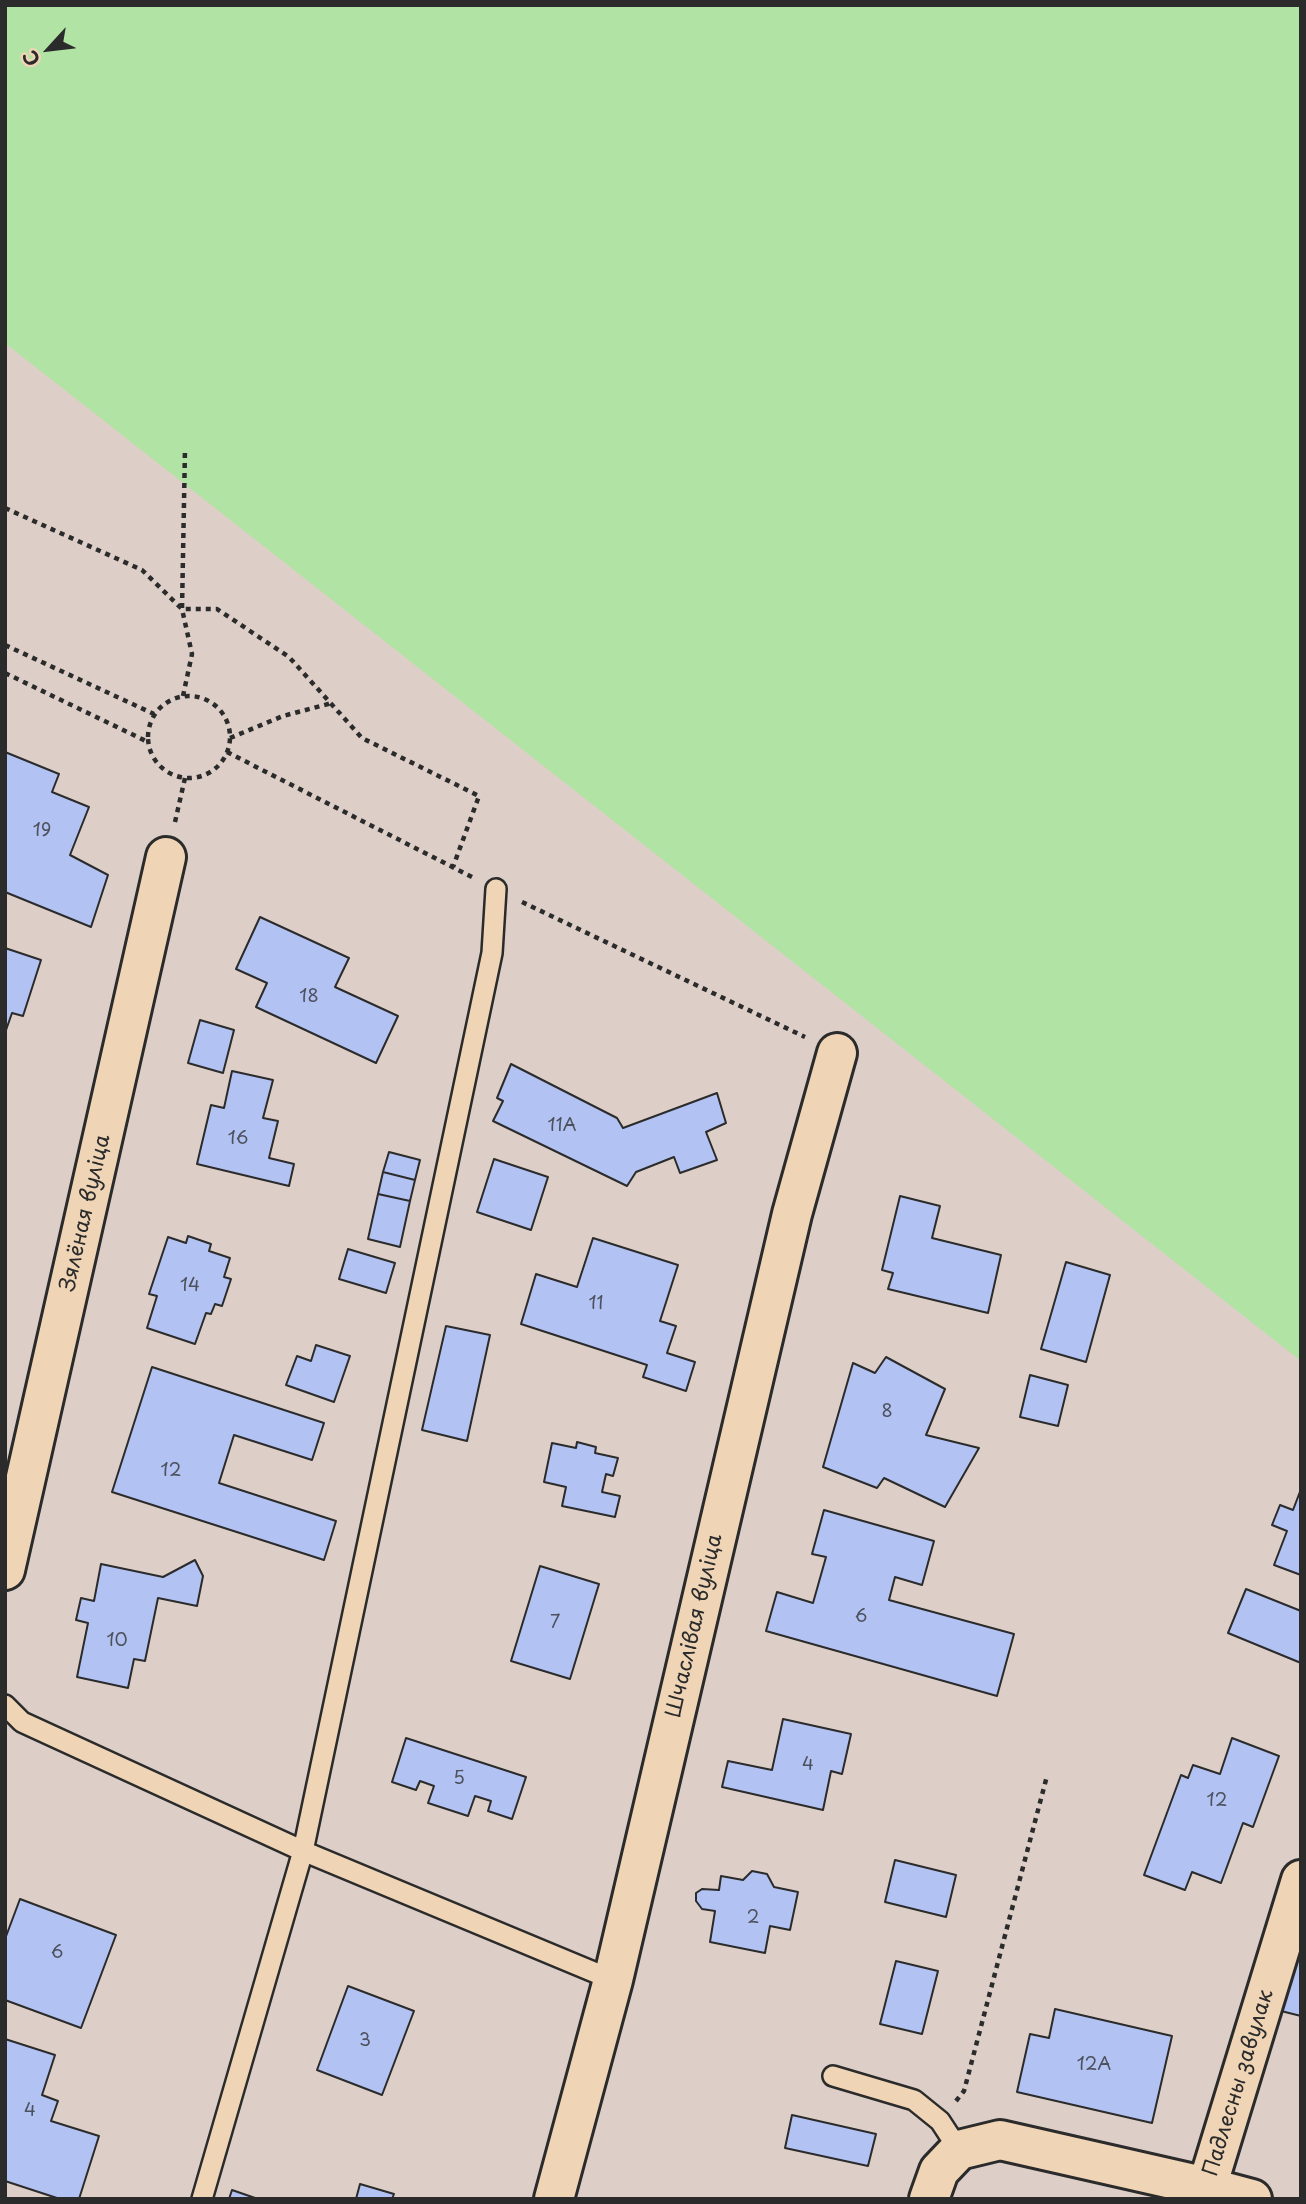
<!DOCTYPE html>
<html>
<head>
<meta charset="utf-8">
<style>
	body { margin:0 }
	#map { position:relative; width:1306px; height:2204px; overflow:hidden; background:#ddcfc8; font-family:"Playpen Sans",sans-serif }
	canvas { display:block }
	.frame { position:absolute; inset:0; border:7px solid #2b2b2b; pointer-events:none }
	.north { position:absolute; left:14px; top:14px; width:70px; height:70px; -webkit-text-stroke:5px #efd5b6; paint-order:stroke; rotate:243deg; font-size:19px; font-weight:700; line-height:28px; text-align:center; color:#2b2b2b }
	.north::after { content:''; display:block; margin:auto; width:24px; height:32px; background:#2b2b2b; clip-path:polygon(50% 0,100% 100%,50% 72%,0 100%) }
</style>
</head>
<body>
<div id="map">
<canvas width="1306" height="2204"></canvas>
<div class="frame"></div>
<div class="north">С</div>
</div>
<script>
const ctx = document.querySelector('canvas').getContext('2d');
ctx.lineJoin = 'round';
function fillPath(path, color) { ctx.fillStyle = color; ctx.fill(path, 'evenodd'); }
const poly = rows => new Path2D(rows.map(r => 'M' + r).join(''));
function trace(path, color, width, dash) { ctx.strokeStyle = color; ctx.lineWidth = width; ctx.lineCap = dash ? 'butt' : 'round'; ctx.setLineDash(dash || []); ctx.stroke(path); }
function drawText(font, color, halo, rows, align = 'center') {
  ctx.font = font + ' "Playpen Sans",sans-serif'; ctx.lineWidth = 5; ctx.setLineDash([]); ctx.textBaseline = 'middle'; ctx.strokeStyle = halo; ctx.fillStyle = color; for (const [text, x, y, turn = 0] of rows) {
    ctx.save(); ctx.translate(x, y); ctx.rotate((+turn || 0) * Math.PI / 180); ctx.textAlign = isNaN(turn) ? turn : align; if (halo) ctx.strokeText(text, 0, 0); ctx.fillText(text, 0, 0); ctx.restore();
  }
}
fillPath(poly([
	[5,5,1301,5,1301,1361,5,343]
]), '#b1e3a4');
const building = poly([
	[5,752,59,774,52,792,89,807,70,855,108,875,91,927,5,892,5,752],
	[260,917,349,958,335,987,398,1016,376,1063,256,1007,267,983,236,969,260,917],
	[5,948,41,960,23,1016,12,1013,5,1033,5,948],
	[200,1020,234,1030,223,1073,188,1063,200,1020],
	[511,1064,617,1118,623,1128,717,1093,726,1123,706,1132,717,1160,680,1173,674,1157,636,1172,627,1186,493,1121,503,1101,497,1098,511,1064],
	[232,1071,273,1080,263,1118,278,1121,269,1158,294,1164,289,1186,197,1164,211,1105,224,1108,232,1071],
	[389,1152,420,1160,415,1180,383,1172,389,1152],
	[494,1159,548,1177,531,1230,477,1212,494,1159],
	[383,1172,415,1180,410,1201,378,1194,383,1172],
	[378,1194,410,1201,400,1247,368,1239,378,1194],
	[900,1196,940,1206,932,1238,1001,1255,988,1313,888,1289,893,1273,882,1270,900,1196],
	[188,1236,211,1244,209,1251,230,1258,224,1277,231,1279,222,1306,215,1304,211,1314,206,1313,195,1344,147,1328,157,1296,149,1294,168,1237,186,1243,188,1236],
	[593,1238,678,1265,660,1321,676,1326,667,1353,695,1362,686,1391,643,1377,647,1365,521,1324,536,1274,577,1287,593,1238],
	[348,1249,395,1263,386,1293,339,1279,348,1249],
	[1066,1262,1110,1275,1086,1362,1041,1349,1066,1262],
	[446,1326,490,1335,467,1441,422,1430,446,1326],
	[316,1345,350,1356,334,1402,286,1385,297,1356,311,1361,316,1345],
	[886,1357,945,1389,926,1435,979,1448,945,1507,884,1478,877,1488,823,1467,853,1363,875,1373,886,1357],
	[152,1367,324,1423,312,1460,234,1435,219,1483,336,1521,324,1560,112,1492,152,1367],
	[1030,1375,1068,1385,1058,1426,1020,1417,1030,1375],
	[577,1442,596,1447,595,1453,618,1458,613,1476,606,1474,602,1492,620,1496,615,1517,562,1506,566,1487,544,1482,552,1443,576,1448,577,1442],
	[1301,1489,1301,1575,1274,1565,1287,1531,1272,1525,1280,1505,1293,1510,1301,1489],
	[824,1510,934,1541,922,1585,895,1577,889,1600,1014,1634,997,1696,766,1631,777,1592,813,1603,826,1557,812,1554,824,1510],
	[195,1560,203,1576,197,1606,158,1598,145,1661,134,1659,128,1688,77,1677,88,1623,76,1620,81,1598,94,1601,101,1564,163,1577,195,1560],
	[540,1566,599,1584,570,1679,511,1661,540,1566],
	[1246,1589,1301,1611,1301,1663,1228,1633,1246,1589],
	[783,1719,851,1734,842,1774,831,1771,823,1810,722,1787,728,1761,772,1770,783,1719],
	[406,1738,526,1777,512,1819,488,1811,491,1801,475,1796,468,1816,428,1803,434,1786,420,1781,416,1790,392,1782,406,1738],
	[1232,1738,1279,1756,1253,1827,1243,1823,1221,1883,1192,1872,1185,1890,1144,1875,1181,1775,1188,1778,1193,1765,1220,1774,1232,1738],
	[895,1860,956,1875,946,1917,885,1902,895,1860],
	[752,1871,767,1874,774,1887,798,1892,790,1930,770,1926,765,1953,710,1942,715,1911,702,1909,696,1901,696,1893,702,1889,719,1890,721,1876,743,1880,752,1871],
	[20,1899,116,1935,81,2028,5,2000,5,1939,20,1899],
	[1301,1917,1301,2016,1277,2010,1301,1917],
	[896,1961,938,1971,922,2034,880,2024,896,1961],
	[348,1986,414,2011,382,2095,317,2070,348,1986],
	[1055,2009,1172,2036,1152,2123,1017,2092,1030,2034,1049,2038,1055,2009],
	[5,2039,55,2055,42,2095,58,2101,51,2121,99,2136,79,2199,60,2199,5,2181,5,2039],
	[792,2115,876,2134,868,2166,785,2148,792,2115],
	[360,2184,394,2194,392,2199,356,2199,360,2184],
	[232,2190,258,2199,229,2199,232,2190]
]);
fillPath(building, '#b2c2f2');
trace(building, '#2b2b2b', 2);
const lane = poly([
	[5,1705,22,1722,303,1851,613,1980],
	[833,2076,914,2100,940,2121,959,2150],
	[202,2199,303,1851,492,953,496,889]
]);
const street = poly([
	[5,1570,166,857],
	[1207,2187,1252,2199],
	[554,2199,613,1980,792,1214,837,1053],
	[929,2199,939,2171,959,2150,1000,2140,1207,2187,1301,1880]
]);
trace(lane, '#2b2b2b', 24);
trace(street, '#2b2b2b', 44);
trace(poly([
	[5,508,142,570,182,609,217,609,289,657,362,738,479,796,453,867],
	[5,645,154,714],
	[5,673,148,742],
	[183,696,192,654,182,609,185,449],
	'148 737a41 41 0 1 1 82 0a41 41 0 1 1-82 0Z',
	[230,738,283,716,332,703],
	[227,752,474,878],
	[175,822,185,778],
	[522,902,805,1037],
	[956,2101,964,2091,1047,1776]
]), '#2b2b2b', 4.5, [5, 5]);
trace(lane, '#efd5b6', 19);
trace(street, '#efd5b6', 38);
drawText('18px', '#4d515d', null, [
	["19",42,831],
	["18",309,997],
	["11А",562,1126],
	["16",238,1139],
	["14",190,1286],
	["11",596,1304],
	["8",887,1412],
	["12",171,1471],
	["6",861,1617],
	["7",555,1623],
	["10",117,1641],
	["4",808,1765],
	["5",459,1779],
	["12",1217,1801],
	["2",753,1918],
	["6",57,1953],
	["3",365,2041],
	["12А",1094,2065],
	["4",30,2111]
]);
drawText('21px', '#2b2b2b', '#efd5b6', [
	["Зялёная вуліца",86,1213,-77],
	["Шчаслівая вуліца",695,1626,-77],
	["Падлесны завулак",1239,2083,-73]
]);
</script>
</body>
</html>
